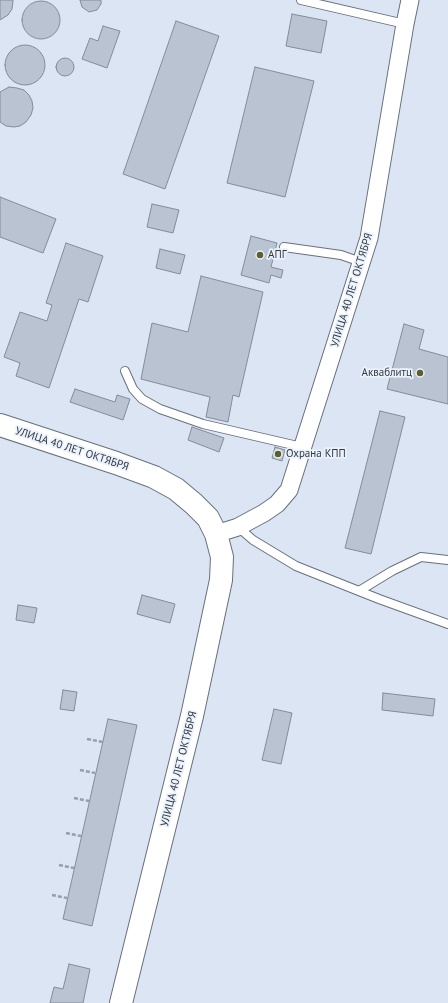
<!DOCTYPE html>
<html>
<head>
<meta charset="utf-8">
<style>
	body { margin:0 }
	canvas { display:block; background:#dce5f4 }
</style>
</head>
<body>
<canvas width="448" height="1003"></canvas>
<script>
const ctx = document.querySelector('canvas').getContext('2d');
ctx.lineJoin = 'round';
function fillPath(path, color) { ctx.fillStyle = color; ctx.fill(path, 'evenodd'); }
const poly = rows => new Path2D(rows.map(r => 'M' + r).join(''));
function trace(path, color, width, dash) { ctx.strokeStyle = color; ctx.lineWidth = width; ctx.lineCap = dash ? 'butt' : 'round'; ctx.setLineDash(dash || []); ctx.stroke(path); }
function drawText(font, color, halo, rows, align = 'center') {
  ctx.font = font + ' "PT Sans",sans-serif'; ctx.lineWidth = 3.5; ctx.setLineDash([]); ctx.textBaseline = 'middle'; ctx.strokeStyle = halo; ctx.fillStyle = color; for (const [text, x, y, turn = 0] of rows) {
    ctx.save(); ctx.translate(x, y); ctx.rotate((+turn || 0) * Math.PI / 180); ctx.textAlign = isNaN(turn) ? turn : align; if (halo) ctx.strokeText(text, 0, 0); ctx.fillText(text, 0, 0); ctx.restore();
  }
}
const building = poly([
	[0,0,13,0,13,1,12,9,8,15,0,20,0,0],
	[80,0,101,0,101,4,97,10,89,12,82,7,80,0],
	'22 20a19 19 0 1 1 38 0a19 19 0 1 1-38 0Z',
	[292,14,327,21,321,53,286,46,292,14],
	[176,21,219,36,165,189,123,174,176,21],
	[103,26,120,31,107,68,82,59,90,38,98,41,103,26],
	'5 65a20 20 0 1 1 40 0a20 20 0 1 1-40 0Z',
	'56 67a9 9 0 1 1 18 0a9 9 0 1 1-18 0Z',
	[255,67,314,81,285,197,227,183,255,67],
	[9,87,17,88,24,90,29,95,32,101,33,108,31,115,26,122,20,126,14,127,6,126,0,122,0,92,9,87],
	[0,197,56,219,43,253,0,237,0,197],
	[152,204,179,210,173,233,147,227,152,204],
	[251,236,277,243,271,267,283,270,281,278,271,275,269,283,241,275,251,236],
	[66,243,103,256,88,302,79,299,49,388,16,376,20,363,4,357,20,312,47,321,52,305,46,303,66,243],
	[160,249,185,255,180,274,156,268,160,249],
	[201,276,263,292,239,397,233,395,228,422,206,417,210,397,141,379,152,323,188,332,201,276],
	[404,324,424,330,419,349,448,357,448,404,387,389,404,324],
	[75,389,115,402,117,395,130,399,123,420,70,402,75,389],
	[380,411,405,417,371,554,345,548,380,411],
	[192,427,224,438,219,452,188,440,192,427],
	[275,447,285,450,282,461,272,458,275,447],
	[142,595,175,604,170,623,137,614,142,595],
	[18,605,37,608,34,623,16,620,18,605],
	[63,690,77,692,74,711,60,709,63,690],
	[383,693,435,699,433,716,382,710,383,693],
	[274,709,292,713,281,764,262,760,274,709],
	[108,719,137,725,92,926,63,919,108,719],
	[69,964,90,969,83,1003,50,1003,54,987,63,989,69,964]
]);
fillPath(building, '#bac3d2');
trace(building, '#838c99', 1);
const lane = poly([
	[301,0,405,24],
	[284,247,341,255,361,262],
	[125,371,133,389,142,399,160,409,203,424,302,447],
	[238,527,253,540,296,566,379,599,448,624],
	[359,591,392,571,421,557,448,560]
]);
const street = poly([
	[216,534,238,527,264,513,277,504,289,490,369,238,405,24,410,0]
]);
const secondary = poly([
	[0,425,116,463,154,477,176,489,194,504,208,518,216,534,222,557,221,580,192,716,121,1003]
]);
trace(lane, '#68707d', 10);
trace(street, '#68707d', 19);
trace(secondary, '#68707d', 24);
trace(poly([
	[87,739,103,742],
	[80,770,95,773],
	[74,798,89,801],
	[66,833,81,836],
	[59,865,74,868],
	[52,895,67,898]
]), '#989faa', 2.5, [4, 2]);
trace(lane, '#fff', 8);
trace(street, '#fff', 17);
trace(secondary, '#fff', 22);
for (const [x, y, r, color] of [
	[260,255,4,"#5d5e2b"],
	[420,373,4,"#5d5e2b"],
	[278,454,4,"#5d5e2b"]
]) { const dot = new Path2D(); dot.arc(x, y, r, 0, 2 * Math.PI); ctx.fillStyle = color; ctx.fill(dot); trace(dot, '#eaf2fe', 1.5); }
drawText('11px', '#34383d', '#eaf2fe', [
	["АПГ",268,255],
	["Акваблитц",412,373,"right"],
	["Охрана КПП",286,454]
], 'left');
drawText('11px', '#34383d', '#eaf2fe', [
	["УЛИЦА 40 ЛЕТ ОКТЯБРЯ",352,290,-73],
	["УЛИЦА 40 ЛЕТ ОКТЯБРЯ",72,449,18],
	["УЛИЦА 40 ЛЕТ ОКТЯБРЯ",179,769,-76]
]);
</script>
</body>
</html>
